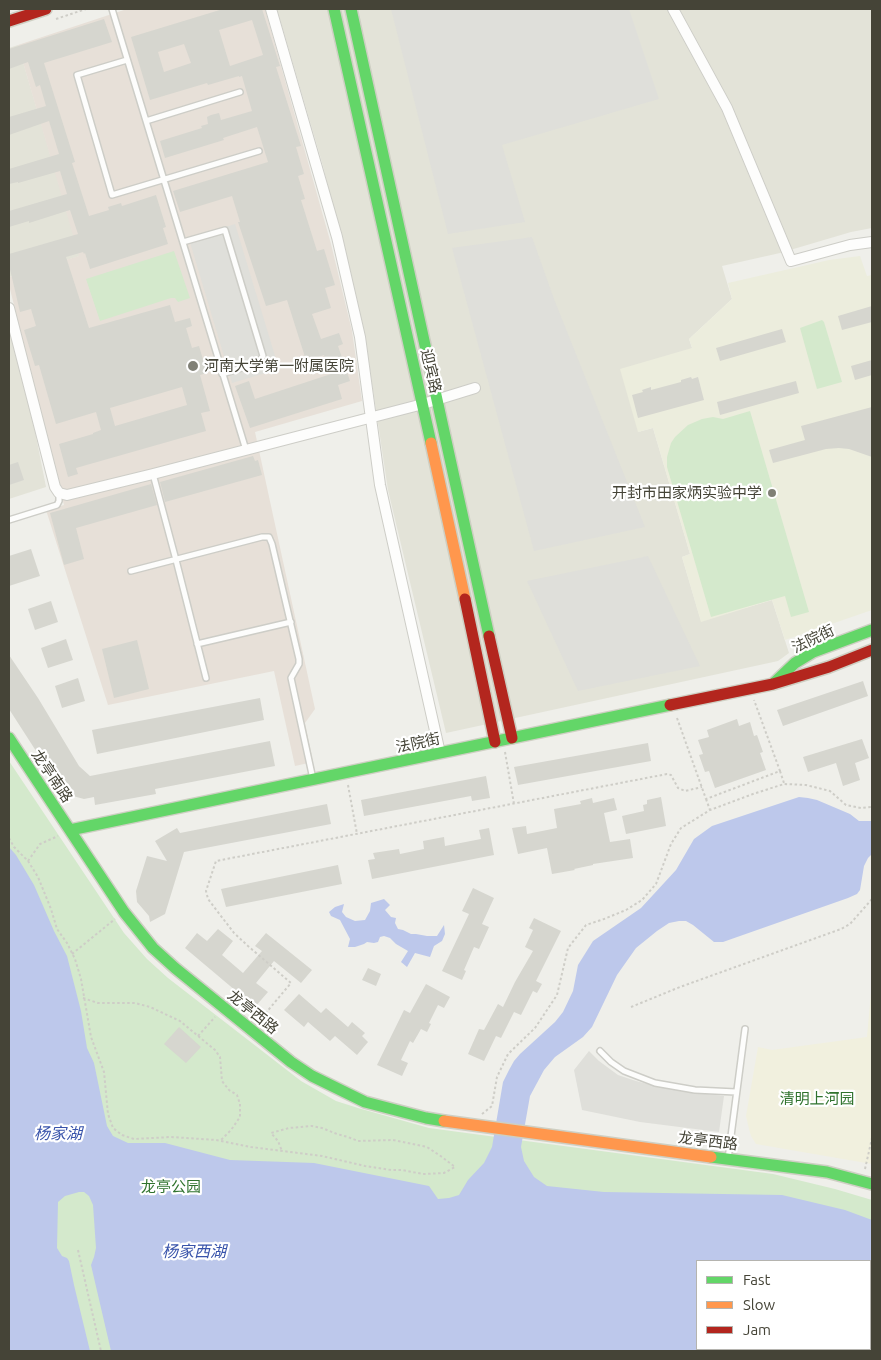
<!DOCTYPE html>
<html>
<head>
<meta charset="utf-8">
<style>
	body { margin:0 }
	#map { position:relative; width:881px; height:1360px; overflow:hidden; background:#efefea; font-family:Ubuntu,sans-serif }
	canvas { display:block }
	.frame { position:absolute; inset:0; border:10px solid #454437; pointer-events:none }
	.legend { position:absolute; left:696px; top:1260px; width:175px; height:90px; box-sizing:border-box; background:#fff; border:1px solid #b5b4af; margin:0; padding:6px 9px; list-style:none; font-size:15px; color:#454437 }
	.legend li { display:flex; align-items:center; gap:10px; height:25px }
	.legend b { width:25px; border:1px solid #b5b4af }
</style>
</head>
<body>
<div id="map">
<canvas width="881" height="1360"></canvas>
<div class="frame"></div>
<ul class="legend">
<li><b style="height:6px;background:#63d668"></b>Fast</li>
<li><b style="height:6px;background:#ff974d"></b>Slow</li>
<li><b style="height:6px;background:#b3261e"></b>Jam</li>
</ul>
</div>
<script>
const ctx = document.querySelector('canvas').getContext('2d');
ctx.lineJoin = 'round';
function fillPath(path, color) { ctx.fillStyle = color; ctx.fill(path, 'evenodd'); }
const poly = rows => new Path2D(rows.map(r => 'M' + r).join(''));
function trace(path, color, width, dash) { ctx.strokeStyle = color; ctx.lineWidth = width; ctx.lineCap = dash ? 'butt' : 'round'; ctx.setLineDash(dash || []); ctx.stroke(path); }
function drawText(font, color, halo, rows, align = 'center') {
  ctx.font = font + ' Ubuntu,"Noto Sans SC",sans-serif'; ctx.lineWidth = 4.5; ctx.setLineDash([]); ctx.textBaseline = 'middle'; ctx.strokeStyle = halo; ctx.fillStyle = color; for (const [text, x, y, turn = 0] of rows) {
    ctx.save(); ctx.translate(x, y); ctx.rotate((+turn || 0) * Math.PI / 180); ctx.textAlign = isNaN(turn) ? turn : align; if (halo) ctx.strokeText(text, 0, 0); ctx.fillText(text, 0, 0); ctx.restore();
  }
}
fillPath(poly([
	[277,9,872,9,872,228,851,232,780,253,722,266,732,299,689,339,692,348,638,432,653,428,690,554,682,557,701,621,772,600,789,653,778,661,446,733,388,490,365,337,323,166],
	[18,45,80,256,9,277,9,48],
	[9,328,30,406,46,487,9,499]
]), '#e3e3d8');
fillPath(poly([
	[872,982,872,1164,756,1144,751,1136,749,1129,746,1116,758,1047,772,1050,867,1037]
]), '#f1f0de');
fillPath(poly([
	[860,256,867,276,872,275,872,610,785,640,772,600,701,622,682,557,690,554,653,428,638,432,620,369,692,348,689,339,732,299,728,283,829,260]
]), '#eceddd');
fillPath(poly([
	[127,9,265,9,331,244,352,331,362,401,255,432,315,709,305,723,313,762,295,766,274,671,108,705,46,510,64,505,9,285,9,277,79,256,18,45]
]), '#e7e0d8');
fillPath(poly([
	[174,251,190,298,178,302,175,298,171,298,100,321,86,279],
	[822,320,824,322,842,382,817,389,800,328],
	[750,411,809,612,791,617,785,596,711,617,667,467,667,457,671,443,675,437,688,425,702,419,713,417,723,419],
	[9,761,124,933,147,959,168,978,301,1081,336,1101,358,1108,429,1128,773,1174,835,1189,872,1200,872,1351,9,1351],
	[697,1261,870,1261,870,1349,697,1349]
]), '#d4e9cc');
fillPath(poly([
	[391,9,629,9,659,99,502,145,525,222,448,234],
	[235,224,279,369,232,383,189,239],
	[532,237,554,299,645,527,534,551,452,248],
	[648,556,700,666,578,691,527,581],
	[589,1051,599,1061,618,1075,636,1081,659,1087,683,1091,724,1096,719,1132,640,1122,582,1110,574,1070]
]), '#dfdfda');
fillPath(poly([
	[799,797,808,798,817,800,850,814,859,821,872,821,872,854,868,858,864,866,860,890,857,894,848,898,723,942,714,942,693,925,686,921,679,921,669,923,657,931,636,948,617,975,592,1027,583,1037,555,1057,544,1070,530,1096,521,1147,524,1161,534,1177,547,1186,604,1192,782,1195,845,1210,872,1220,872,1351,111,1351,91,1265,94,1257,96,1248,93,1205,89,1196,84,1192,79,1192,65,1196,58,1202,57,1248,62,1256,67,1258,69,1261,74,1285,90,1351,9,1351,9,847,16,855,34,885,54,931,67,956,81,1011,87,1048,94,1063,107,1126,113,1136,128,1143,165,1143,230,1160,314,1163,429,1186,438,1199,449,1198,459,1195,468,1180,484,1163,492,1147,503,1082,509,1070,514,1061,520,1054,555,1022,563,1012,573,991,578,965,593,941,641,908,676,870,694,839,712,826],
	[697,1261,870,1261,870,1349,697,1349],
	[384,899,390,905,385,910,391,917,396,918,395,923,398,929,403,930,411,934,416,934,427,936,437,936,444,925,445,934,442,941,434,946,430,957,415,953,407,967,401,962,408,951,396,944,390,938,384,936,380,937,378,942,374,943,367,942,364,944,355,947,348,947,350,939,340,920,331,916,329,912,335,907,344,904,342,912,346,917,355,921,365,920,370,911,371,903]
]), '#bdc8eb');
fillPath(poly([
	[223,9,262,9,280,66,276,67,301,146,296,147,304,174,298,176,305,199,301,200,317,251,324,249,335,285,325,288,331,308,312,314,321,339,339,333,343,344,338,346,350,381,338,385,342,399,250,428,235,386,249,381,255,399,331,374,324,355,309,360,308,356,305,357,287,300,266,306,238,222,240,222,232,196,180,212,173,191,268,162,257,127,223,138,224,140,165,158,160,141,202,128,201,126,208,124,207,117,211,115,219,113,221,120,252,111,242,76,239,77,239,76,208,85,207,83,150,100,131,37],
	[252,20,263,55,230,66,219,30],
	[184,44,191,63,164,72,158,52],
	[104,19,112,42,44,63,75,162,72,163,89,216,109,210,108,207,121,203,122,206,156,195,166,227,163,228,168,244,90,269,85,253,84,254,83,252,66,257,89,328,170,305,175,322,190,318,192,326,186,328,192,348,199,346,207,373,200,375,210,411,201,413,206,431,76,468,78,474,68,477,59,444,93,434,93,433,101,430,96,412,56,424,39,365,35,366,24,330,36,326,31,309,20,312,9,265,9,254,78,234,70,210,29,223,29,221,9,227,9,211,67,194,60,171,18,183,18,182,9,184,9,169,59,154,49,121,9,135,9,117,46,106,40,85,36,87,28,62,9,69,9,49],
	[182,387,187,405,115,426,110,408],
	[872,306,872,322,842,330,838,316],
	[782,329,786,342,720,361,716,348],
	[872,360,872,375,855,380,851,366],
	[691,377,692,379,698,377,704,400,638,418,632,395,643,392,642,390,651,387,651,390,681,382,681,380],
	[796,381,799,393,720,415,717,402],
	[872,407,872,457,849,449,839,448,826,449,773,463,769,450,805,440,801,426],
	[253,456,255,461,258,460,262,475,165,502,160,482],
	[18,462,24,480,9,485,9,465],
	[151,484,157,505,76,528,84,559,64,565,50,513],
	[31,549,40,576,9,586,9,556],
	[51,601,58,622,35,630,28,609],
	[66,639,73,660,48,668,41,648],
	[137,640,149,689,114,698,102,649],
	[9,655,38,698,79,766,90,776,270,741,275,766,155,789,156,794,95,805,94,797,84,799,73,796,61,779,56,782,9,709],
	[78,678,85,701,62,708,55,686],
	[863,681,868,696,783,726,777,710],
	[260,698,264,720,97,754,92,730],
	[737,719,739,726,750,722,754,736,757,735,763,752,760,753,766,770,715,788,709,771,705,772,699,755,703,754,698,740,709,737,707,730],
	[862,739,869,758,855,763,860,780,843,786,836,763,808,772,803,757],
	[648,743,651,761,518,785,514,767],
	[486,776,490,798,472,801,471,796,364,816,361,800],
	[661,797,666,826,626,834,622,816,644,811,643,805,647,804,647,800],
	[592,798,593,803,614,798,617,810,604,813,610,842,630,839,633,858,593,864,593,865,574,869,575,870,552,874,547,848,518,854,512,828,526,826,527,834,557,828,554,809,581,804,580,801],
	[327,804,331,824,184,852,165,914,150,922,149,916,137,902,136,891,147,856,167,861,155,841,177,828,180,833],
	[489,828,494,855,372,879,368,860,375,859,373,853,399,849,400,854,424,849,423,841,444,837,445,846,481,839,479,830],
	[338,865,342,884,226,907,221,889],
	[473,888,494,898,482,924,489,927,479,949,474,947,464,970,466,971,462,980,442,971,469,914,462,911],
	[534,918,561,931,536,981,542,984,537,993,533,991,521,1015,514,1012,501,1038,496,1036,484,1061,468,1054,479,1029,484,1030,498,1004,503,1007,515,982,533,951,525,947,533,930,529,928],
	[218,929,233,941,222,955,243,973,262,951,255,946,266,933,312,970,301,983,274,961,256,983,268,992,255,1007,185,948,197,933,207,941],
	[368,968,381,974,376,986,362,980],
	[426,984,450,997,444,1008,438,1005,429,1023,431,1024,427,1032,421,1029,413,1043,410,1041,401,1060,408,1063,402,1076,377,1065,404,1010,410,1013],
	[299,994,321,1013,326,1008,348,1027,352,1022,365,1033,362,1036,368,1042,357,1055,335,1036,330,1041,308,1022,304,1027,284,1010],
	[179,1027,201,1047,186,1063,164,1044]
]), '#d6d6cf');
const lane = poly([
	[112,9,246,450],
	[127,60,77,75,112,195,259,151],
	[146,121,240,92],
	[183,242,225,230,263,356,258,363,222,374],
	[153,474,176,560,206,678],
	[9,520,57,505,59,501,59,493],
	[131,571,262,537,269,537,272,544,299,659,299,664,291,678,313,779],
	[197,644,291,622],
	[600,1051,611,1062,624,1071,655,1083,695,1090,736,1092],
	[728,1159,745,1029]
]);
const street = poly([
	[271,9,337,237,360,337,380,485,440,753],
	[673,9,727,108,791,261,850,245,872,242],
	[9,308,55,487,59,493,67,495,153,474,423,404,475,388]
]);
const fast = poly([
	[334,9,431,443],
	[351,9,489,636],
	[775,682,795,663,813,652,872,630],
	[9,738,124,912,153,948,175,968,291,1062,312,1076,365,1102,426,1118,444,1121],
	[70,830,670,705],
	[711,1157,827,1172,872,1184]
]);
const slow = poly([
	[431,443,465,599],
	[444,1121,711,1157]
]);
const jam = poly([
	[9,21,46,9],
	[465,599,495,742],
	[489,636,512,738],
	[670,705,773,684,829,667,872,650]
]);
trace(lane, '#cdcdc7', 8);
trace(street, '#cdcdc7', 12);
trace(fast, '#cecfc3', 14);
trace(slow, '#cecfc3', 14);
trace(jam, '#cecfc3', 14);
trace(poly([
	[56,19,86,9],
	[677,718,706,799,780,771,754,700],
	[505,752,514,804],
	[780,771,784,783],
	[348,785,357,834],
	[706,799,710,810],
	[9,838,14,847,28,861,38,877,51,909,57,929,67,943,75,959,81,979,91,1037,104,1072,108,1114,113,1128,122,1135,134,1139,171,1137,216,1140,251,1147,322,1156,365,1166,391,1170,402,1170,423,1174,444,1173,455,1167,442,1157,427,1147,393,1140,358,1141,348,1137,337,1134,322,1128,312,1126,289,1128,271,1133,278,1141,282,1151],
	[28,861,40,844,58,836],
	[72,954,115,919],
	[83,998,98,1003,135,1003,150,1007,180,1021,215,1050,220,1057,222,1081,229,1090,237,1095,240,1104,240,1117,231,1130,220,1141],
	[631,1007,680,987,841,929,850,924,872,899],
	[259,1021,291,983,248,946,234,933,208,899,206,891,216,861,667,774,671,775,678,788,685,791,702,787],
	[198,1036,215,1017],
	[482,1114,492,1106,497,1077,508,1054,535,1028,557,995,568,948,586,925,604,919,626,910,642,900,656,884,671,844,681,828,710,810,753,794,784,784,806,785,830,791,846,805,861,808,872,807],
	[865,1169,872,1138],
	[78,1250,101,1351]
]), '#cecdc7', 2, [2.5, 2.5]);
trace(lane, '#fdfdfc', 5);
trace(street, '#fdfdfc', 10);
trace(fast, '#63d668', 11);
trace(slow, '#ff974d', 11);
trace(jam, '#b3261e', 11);
for (const [x, y, r, color] of [
	[193,366,6,"#808076"],
	[772,493,5,"#808076"]
]) { const dot = new Path2D(); dot.arc(x, y, r, 0, 2 * Math.PI); ctx.fillStyle = color; ctx.fill(dot); trace(dot, '#fff', 2); }
drawText('15px', '#454437', '#fff', [
	["河南大学第一附属医院",204,366],
	["开封市田家炳实验中学",762,493,"right"]
], 'left');
drawText('15px', '#454437', '#fff', [
	["迎宾路",431,371,77],
	["法院街",813,639,-26],
	["法院街",418,743,-12],
	["龙亭南路",52,776,56],
	["龙亭西路",253,1012,39],
	["龙亭西路",708,1141,7]
]);
drawText('15px', '#30732e', '#fff', [
	["清明上河园",817,1099],
	["龙亭公园",171,1187]
]);
drawText('italic 16px', '#3752aa', '#fff', [
	["杨家湖",58,1134],
	["杨家西湖",194,1252]
]);
</script>
</body>
</html>
